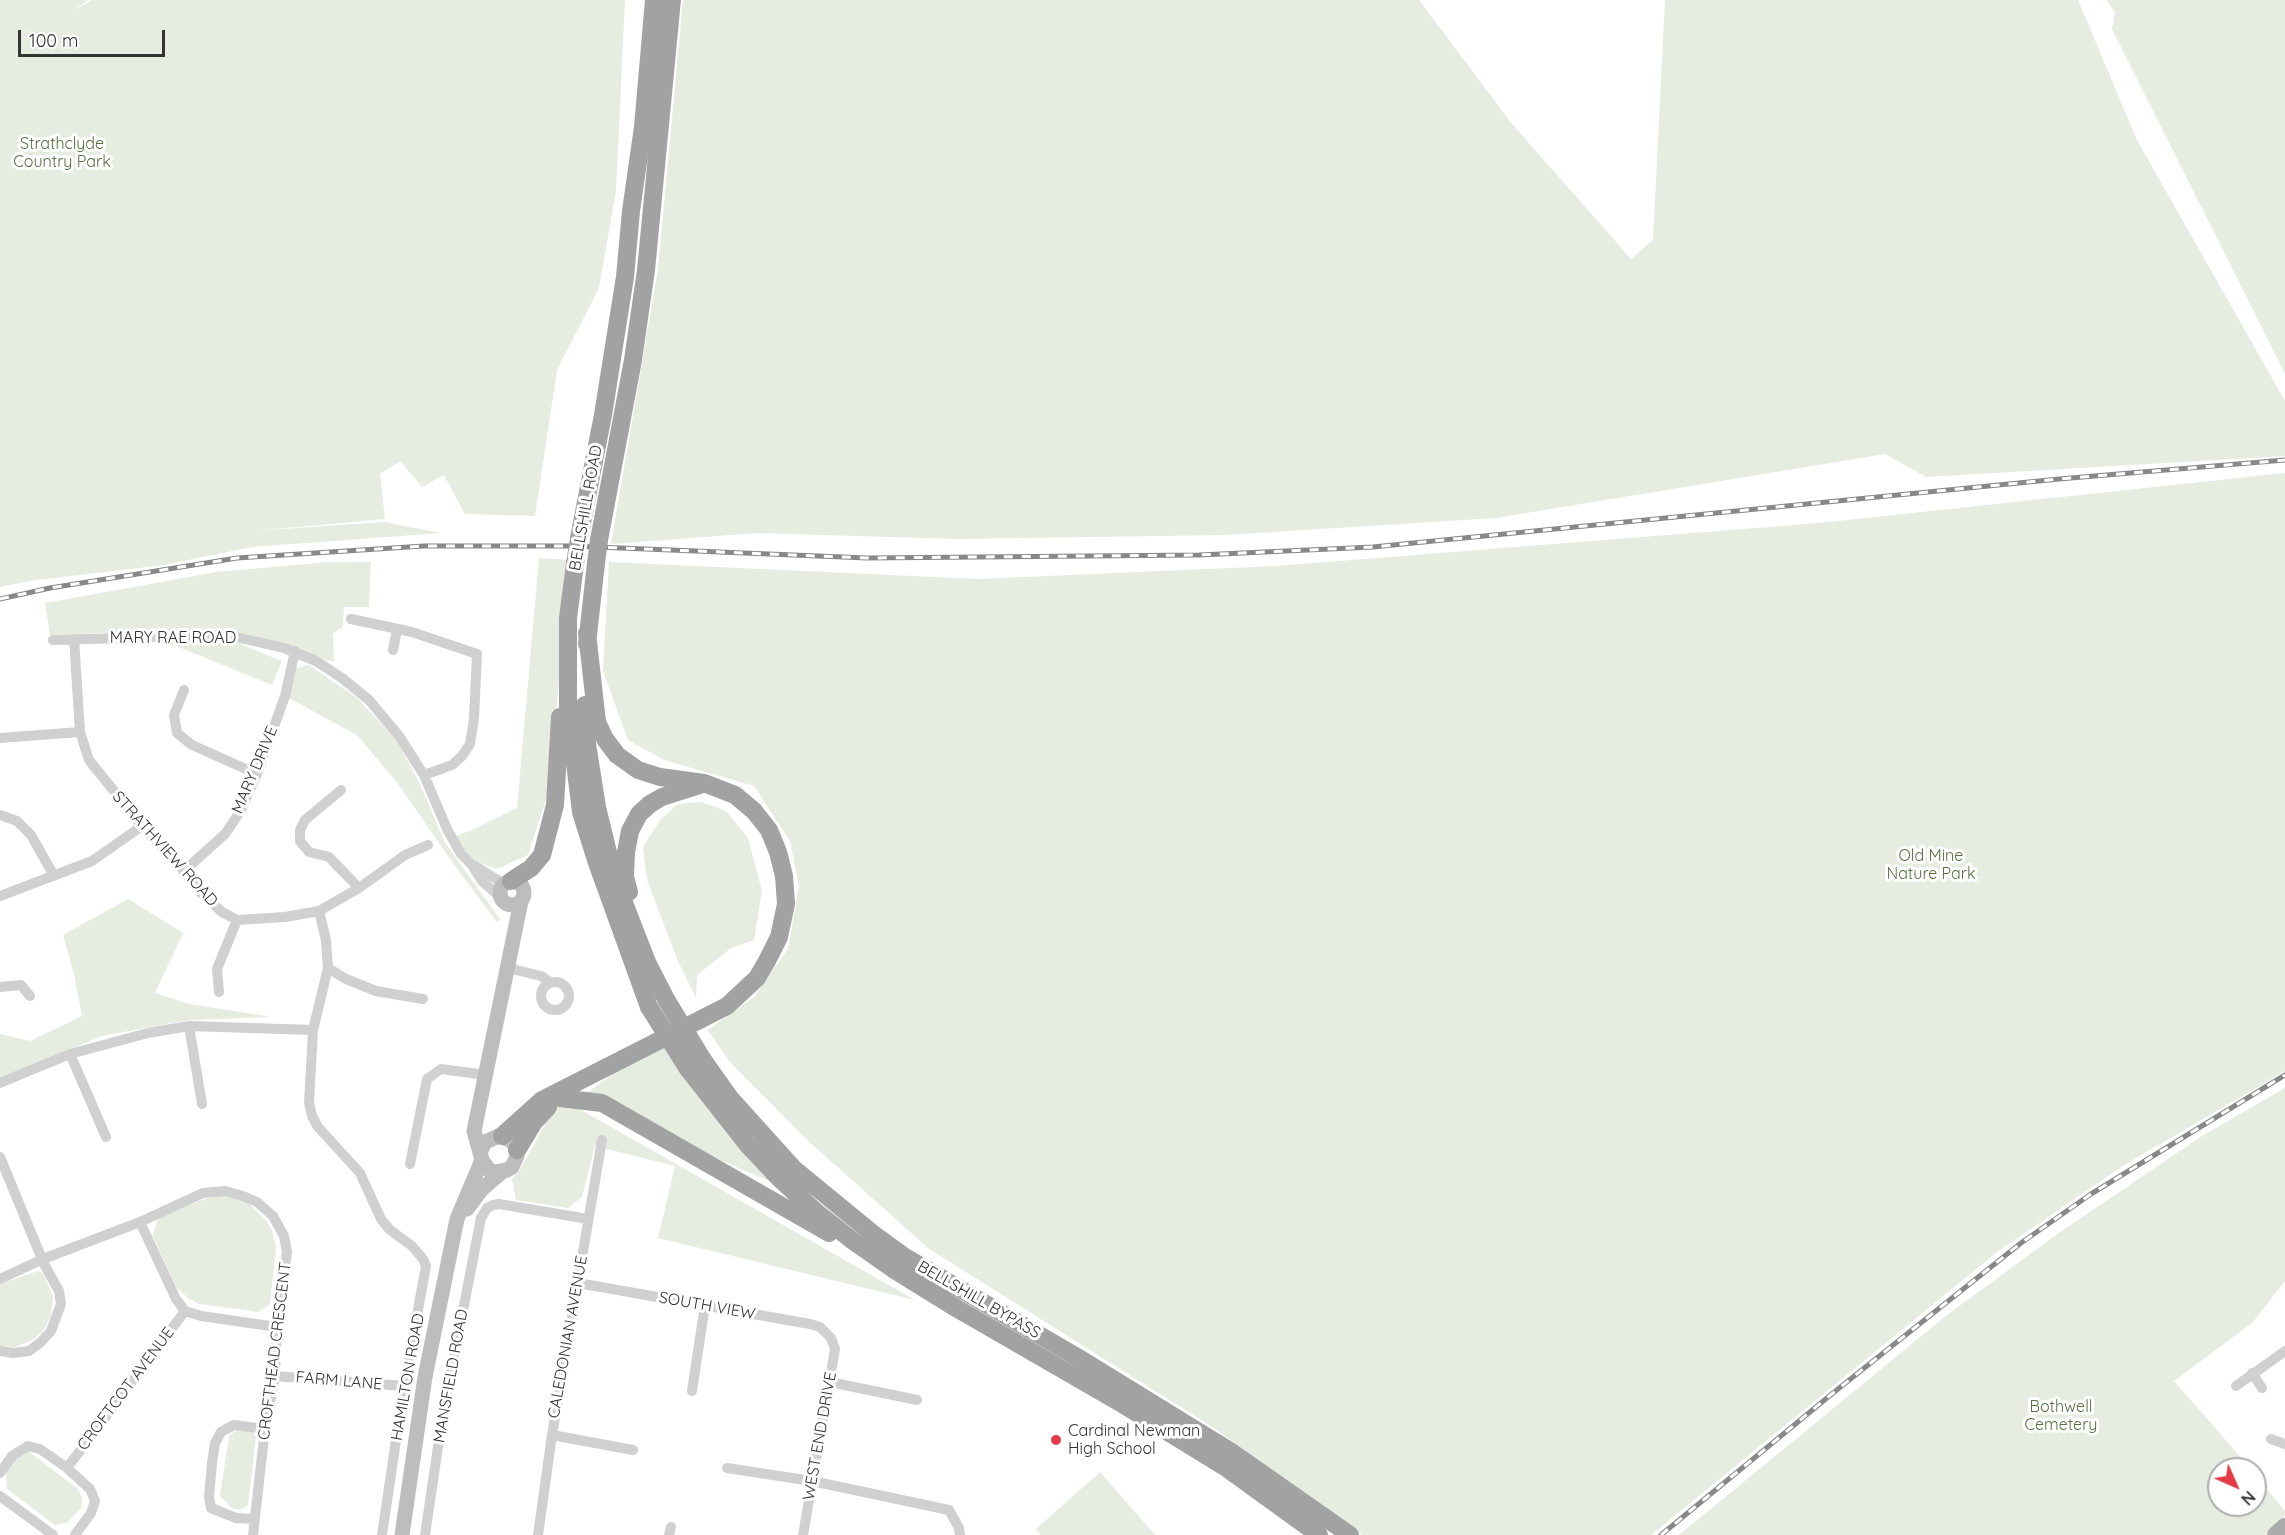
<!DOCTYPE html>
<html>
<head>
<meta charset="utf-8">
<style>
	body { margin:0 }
	#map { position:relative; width:2285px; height:1535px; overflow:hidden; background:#fff; font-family:Quicksand,sans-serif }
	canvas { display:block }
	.north { position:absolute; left:2207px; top:1457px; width:60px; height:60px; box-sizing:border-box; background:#fff; border:2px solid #adadad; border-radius:50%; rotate:135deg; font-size:16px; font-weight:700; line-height:24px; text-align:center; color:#333 }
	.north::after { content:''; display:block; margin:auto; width:21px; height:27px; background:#e63946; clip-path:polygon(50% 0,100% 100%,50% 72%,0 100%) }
	.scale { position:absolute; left:18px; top:30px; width:147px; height:27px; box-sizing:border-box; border:3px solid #333; border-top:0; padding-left:8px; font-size:18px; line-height:21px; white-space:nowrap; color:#333; -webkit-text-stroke:4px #fff; paint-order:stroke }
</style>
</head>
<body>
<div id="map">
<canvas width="2285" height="1535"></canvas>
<div class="north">N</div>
<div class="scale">100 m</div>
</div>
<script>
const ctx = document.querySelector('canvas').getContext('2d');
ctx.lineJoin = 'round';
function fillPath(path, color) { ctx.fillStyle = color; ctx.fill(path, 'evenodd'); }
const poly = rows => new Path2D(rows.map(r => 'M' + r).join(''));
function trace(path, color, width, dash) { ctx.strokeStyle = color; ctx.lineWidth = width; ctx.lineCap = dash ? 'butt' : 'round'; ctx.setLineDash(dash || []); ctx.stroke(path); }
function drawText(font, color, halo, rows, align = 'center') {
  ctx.font = font + ' Quicksand,sans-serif'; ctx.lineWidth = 6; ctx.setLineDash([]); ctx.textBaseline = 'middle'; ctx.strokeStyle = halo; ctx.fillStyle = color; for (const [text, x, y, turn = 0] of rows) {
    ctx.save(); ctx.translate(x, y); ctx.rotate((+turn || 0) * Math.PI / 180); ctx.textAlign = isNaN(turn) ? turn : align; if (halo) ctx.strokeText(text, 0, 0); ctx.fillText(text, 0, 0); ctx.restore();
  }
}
fillPath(poly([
	[0,0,88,0,73,11,92,0,625,0,616,191,599,288,557,370,535,516,465,514,444,475,422,487,400,461,380,474,385,519,253,531,384,522,441,533,252,547,164,565,29,581,0,587],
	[683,0,1419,0,1512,124,1631,259,1653,240,1665,0,2078,0,2137,140,2285,401,2285,456,1926,477,1885,454,1496,518,1225,535,956,539,757,533,611,544,658,269],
	[2107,0,2285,0,2285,374,2112,29,2115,13],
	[2285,473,2285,1071,2121,1167,1997,1252,1651,1535,1362,1535,1217,1430,928,1248,805,1138,730,1062,708,1030,754,997,788,949,799,886,790,841,754,786,664,760,628,740,603,671,609,562,978,579,1276,566,1819,523],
	[539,558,570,560,549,790,528,855,497,869,472,860,455,836,470,831,517,808],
	[328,562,371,562,369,607,344,607,343,626,333,634,334,662,223,629,50,635,45,603,217,572],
	[164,641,238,643,282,661,272,685],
	[309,665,357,698,396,740,419,782,445,843,500,919,497,922,455,866,396,781,357,735,285,696,294,669],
	[701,802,726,811,748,838,762,891,754,940,731,948,697,975,696,998,677,959,647,880,643,847,661,819,678,804],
	[128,899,183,933,155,993,189,1004,272,1017,189,1020,102,1036,0,1079,0,1034,30,1041,82,1016,74,974,63,935],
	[663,1037,769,1181,579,1099],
	[2285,1088,2285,1281,2252,1323,2174,1381,2251,1469,2219,1469,2219,1505,2255,1505,2255,1475,2285,1511,2285,1516,2265,1535,1679,1535,1947,1315,2056,1235,2202,1136],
	[560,1098,915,1300,658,1238,675,1166,595,1146,582,1197,568,1208,516,1200,512,1179,521,1168],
	[214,1196,231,1196,248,1203,267,1221,272,1231,276,1248,270,1304,258,1312,199,1304,188,1298,176,1287,153,1236,157,1221,163,1214],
	[38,1271,43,1273,53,1296,51,1316,43,1331,34,1339,16,1347,0,1346,0,1284],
	[238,1429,251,1431,256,1436,248,1505,242,1509,233,1509,220,1496,229,1436],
	[28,1451,78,1489,82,1498,81,1508,67,1523,55,1525,7,1489,5,1468,17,1454],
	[1100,1472,1155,1535,1041,1535,1036,1529]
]), '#e6ecdf');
trace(poly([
	[351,619,412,632,477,654,474,719,470,744,462,756,452,765,424,775],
	[74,639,80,732,89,760,142,826,184,871,200,892,222,912,237,920,285,917,319,911,359,888,405,855,428,845],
	[53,640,227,635,284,648,316,661,342,678,369,700,399,736,424,775,447,829,461,854,472,865,482,881,501,898],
	[393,650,397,630],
	[184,690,174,715,177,733,192,745,257,774],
	[0,738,80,732],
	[341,790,305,820,300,830,300,841,309,852,329,857,359,888],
	[0,815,17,821,31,835,54,876],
	[475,866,504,884],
	[184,871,225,834,240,812,257,774,285,696,295,651],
	[0,896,92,861,142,826],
	[319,911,326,940,328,968,313,1030,309,1103,312,1116,318,1127,360,1173,381,1219,390,1230,412,1246,423,1259,426,1266,404,1386,382,1535],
	[328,968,346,979,376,991,423,999],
	[508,968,541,976,550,982],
	'541 996a14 14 0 1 1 28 0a14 14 0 1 1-28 0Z',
	[0,987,21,985,30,996],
	[219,992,217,969,237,920],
	[189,1026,202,1104],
	[70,1054,106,1137],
	[0,1083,70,1054,148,1033,189,1026,313,1030],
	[0,1157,44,1264,59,1291,61,1304,51,1331,41,1342,29,1351,13,1353,0,1351],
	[410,1164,427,1079,441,1069,485,1075],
	[140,1222,176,1299,185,1311,201,1316,277,1327],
	[0,1279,43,1259,140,1222,203,1193,225,1191,243,1196,257,1202,273,1216,284,1236,287,1252,277,1327,275,1376,265,1429,253,1535],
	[578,1283,810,1324,820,1327,831,1338,835,1349,803,1535],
	[2252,1373,2262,1388],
	[275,1376,404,1386],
	[830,1382,917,1400],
	[2236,1386,2285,1351],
	[692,1391,705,1305],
	[552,1435,633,1450],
	[2271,1439,2285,1444],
	[67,1468,185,1311],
	[727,1468,812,1481,949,1510,959,1528,960,1535],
	[0,1473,12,1456,28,1446,40,1449,67,1468,90,1489,95,1501,91,1513,75,1535],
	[0,1496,53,1535],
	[254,1519,236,1518,211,1508,209,1497,212,1463,215,1443,221,1432,234,1425,265,1429],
	[425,1535,443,1413,481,1218,487,1208,493,1205,499,1204,588,1219],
	[538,1535,552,1435,602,1140],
	[669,1535,671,1527]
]), '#d0d0d0', 10);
trace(poly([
	'500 893a12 12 0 1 1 24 0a12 12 0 1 1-24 0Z',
	[480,1153,485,1142,499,1136,512,1141,517,1150,517,1156,512,1167,507,1170,495,1172,489,1170,482,1160,474,1131,521,901],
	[467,1209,482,1189,502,1172],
	[402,1535,425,1377,457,1219,482,1160]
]), '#bdbdbd', 15);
trace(poly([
	[2276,1535,2285,1527]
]), '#ababab', 18);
trace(poly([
	[579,538,603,415,625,277,631,211,643,127,654,0],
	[599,540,633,360,646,270,672,0],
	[575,564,568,618,568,706,581,812,597,863,649,1007],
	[587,644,596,563],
	[585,705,587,744,597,807,614,877,647,962,667,1001],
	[511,881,531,868,542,855,555,805,560,717],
	[629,892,625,877,626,852,630,831,639,814,650,804,662,797,700,785],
	[703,1060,730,1098,794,1169,872,1233,905,1257,1077,1357,1233,1453,1350,1535],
	[688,1069,747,1144,779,1178,815,1211,853,1241,893,1269,956,1308,1124,1405,1225,1467,1319,1535],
	[560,1098,602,1103,829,1233],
	[502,1136,542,1100,727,1006,757,978,767,961,779,937,786,904,784,876,778,852,769,830,754,811,735,795,704,783,660,777,638,770,617,755,605,739,597,722,587,633],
	[517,1150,534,1122,548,1107]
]), '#a2a2a2', 18);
const rail = poly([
	[0,599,50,588,237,558,424,546,572,546,867,558,1199,555,1373,547,2059,479,2285,460],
	[1661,1535,1833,1393,2021,1243,2091,1194,2285,1075]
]);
trace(rail, '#888', 5);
trace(rail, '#fff', 3, [9]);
trace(poly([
	[596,563,599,540],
	[575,564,579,538],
	[667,1001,703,1060],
	[649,1007,688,1069]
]), '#a2a2a2', 18);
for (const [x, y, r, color] of [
	[1056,1440,6,"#e63946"]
]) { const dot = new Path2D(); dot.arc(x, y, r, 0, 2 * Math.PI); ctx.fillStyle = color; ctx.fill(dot); trace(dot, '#fff', 2); }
drawText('16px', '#56703f', '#fff', [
	["Strathclyde",62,144],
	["Country Park",62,162],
	["Old Mine",1931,856],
	["Nature Park",1931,874],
	["Bothwell",2061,1407],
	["Cemetery",2061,1425]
]);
drawText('16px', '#333', '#fff', [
	["BELLSHILL ROAD",586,508,-80],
	["MARY RAE ROAD",173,638],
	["MARY DRIVE",255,770,-67],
	["STRATHVIEW ROAD",165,849,48],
	["BELLSHILL BYPASS",979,1300,30],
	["SOUTH VIEW",707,1306,10],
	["CALEDONIAN AVENUE",568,1337,-80],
	["CROFTHEAD CRESCENT",275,1351,-83],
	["MANSFIELD ROAD",451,1376,-80],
	["HAMILTON ROAD",408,1377,-80],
	["FARM LANE",339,1381,5],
	["CROFTCOT AVENUE",126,1389,-53],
	["WEST END DRIVE",820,1436,-80]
]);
drawText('16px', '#333', '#fff', [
	["Cardinal Newman",1068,1431],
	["High School",1068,1449]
], 'left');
</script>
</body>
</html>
